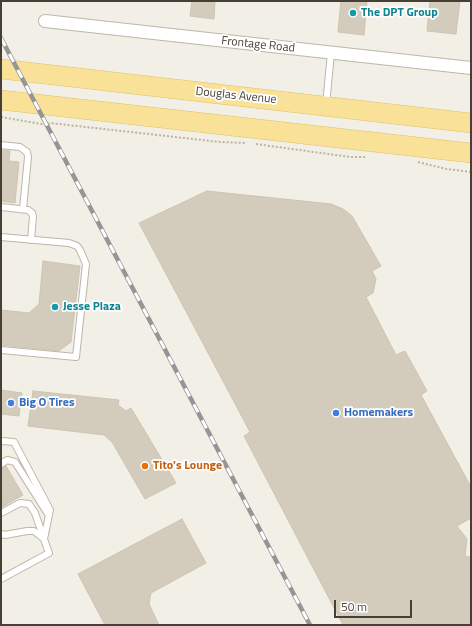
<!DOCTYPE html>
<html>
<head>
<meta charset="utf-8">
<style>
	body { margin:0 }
	#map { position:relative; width:472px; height:626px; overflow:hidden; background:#f2efe6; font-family:"Titillium Web",sans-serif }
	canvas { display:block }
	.frame { position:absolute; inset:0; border:2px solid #453f36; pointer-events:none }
	.scale { position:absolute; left:334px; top:600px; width:78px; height:18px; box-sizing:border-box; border:2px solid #453f36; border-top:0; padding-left:5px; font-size:12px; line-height:14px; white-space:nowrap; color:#453f36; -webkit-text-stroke:3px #fff; paint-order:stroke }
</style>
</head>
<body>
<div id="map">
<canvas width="472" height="626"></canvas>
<div class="frame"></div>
<div class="scale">50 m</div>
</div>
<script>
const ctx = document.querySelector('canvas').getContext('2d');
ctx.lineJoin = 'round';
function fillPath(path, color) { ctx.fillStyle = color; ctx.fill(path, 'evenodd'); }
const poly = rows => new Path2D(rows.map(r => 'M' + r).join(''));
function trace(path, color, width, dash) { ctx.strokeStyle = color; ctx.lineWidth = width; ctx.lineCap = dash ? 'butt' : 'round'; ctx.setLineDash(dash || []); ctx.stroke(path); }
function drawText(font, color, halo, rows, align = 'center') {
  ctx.font = font + ' "Titillium Web",sans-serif'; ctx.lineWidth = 3.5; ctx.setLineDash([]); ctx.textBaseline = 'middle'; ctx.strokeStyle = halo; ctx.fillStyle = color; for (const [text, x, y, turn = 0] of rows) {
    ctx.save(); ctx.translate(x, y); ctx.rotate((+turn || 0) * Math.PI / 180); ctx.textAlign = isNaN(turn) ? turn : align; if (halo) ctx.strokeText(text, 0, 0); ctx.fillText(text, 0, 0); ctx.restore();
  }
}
const building = poly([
	[192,1,215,1,214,19,190,16,192,1],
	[341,1,367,1,364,35,338,32,341,1],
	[430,1,460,1,456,34,427,31,430,1],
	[1,150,10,151,9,161,19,162,15,203,1,201,1,150],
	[207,191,331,204,343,209,352,216,381,266,372,271,376,279,373,293,366,297,396,355,405,351,427,391,421,395,471,487,471,518,457,526,467,539,465,556,471,557,471,625,343,625,244,436,250,432,139,223,207,191],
	[43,261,80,266,71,342,59,351,1,345,1,310,29,313,39,304,43,261],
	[1,390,22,393,19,416,1,414,1,390],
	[33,391,119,400,118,405,126,411,131,408,176,483,145,499,112,442,104,435,28,426,33,391],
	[6,466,23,495,2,507,1,469,6,466],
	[182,519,206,563,151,593,149,604,159,625,105,625,78,574,182,519]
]);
fillPath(building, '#d3cbbc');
trace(building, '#cec3b0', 1);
const lane = poly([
	[326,105,331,53],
	[1,145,20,147,27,152,28,157,23,209],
	[1,207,28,210,32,213,33,216,31,240],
	[1,237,69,243,77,246,80,250,86,264,76,357,1,350],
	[1,441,14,442,50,510,44,539,49,553,1,579],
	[1,464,7,460,15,462,48,514],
	[1,513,20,503,29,504,35,513,44,539],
	[1,534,5,535,27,531,34,531,44,539]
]);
const street = poly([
	[45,21,471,68]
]);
const primary = poly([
	[1,69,471,123],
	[1,100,471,153]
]);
trace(lane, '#bdb7a9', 8);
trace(street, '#bdb7a9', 14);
trace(primary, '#dec068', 20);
trace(poly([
	[1,117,47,125,50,123,220,142,246,143],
	[256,144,350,157,366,157],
	[418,162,446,169,471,172]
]), '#beb39b', 2, [2, 2]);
trace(lane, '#fff', 6);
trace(street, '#fff', 12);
trace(primary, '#f9e298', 19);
const rail = poly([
	[1,38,310,625]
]);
trace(rail, '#959595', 4.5);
trace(rail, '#fff', 3, [9]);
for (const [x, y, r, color] of [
	[353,13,4,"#0f9aa8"],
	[55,307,4,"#0f9aa8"],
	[11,403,4,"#3f7fe0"],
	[336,413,4,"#3f7fe0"],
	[145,466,4,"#e8710a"]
]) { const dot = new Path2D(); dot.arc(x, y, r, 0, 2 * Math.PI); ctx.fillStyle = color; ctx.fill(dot); trace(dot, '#fff', 1.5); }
drawText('bold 12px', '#0d838f', '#fff', [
	["The DPT Group",361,13],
	["Jesse Plaza",63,307]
], 'left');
drawText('12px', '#453f36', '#fff', [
	["Frontage Road",258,45,6],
	["Douglas Avenue",236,96,6]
]);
drawText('bold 12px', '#366cbe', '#fff', [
	["Big O Tires",19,403],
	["Homemakers",344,413]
], 'left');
drawText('bold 12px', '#c56008', '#fff', [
	["Tito's Lounge",153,466]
], 'left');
</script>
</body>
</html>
